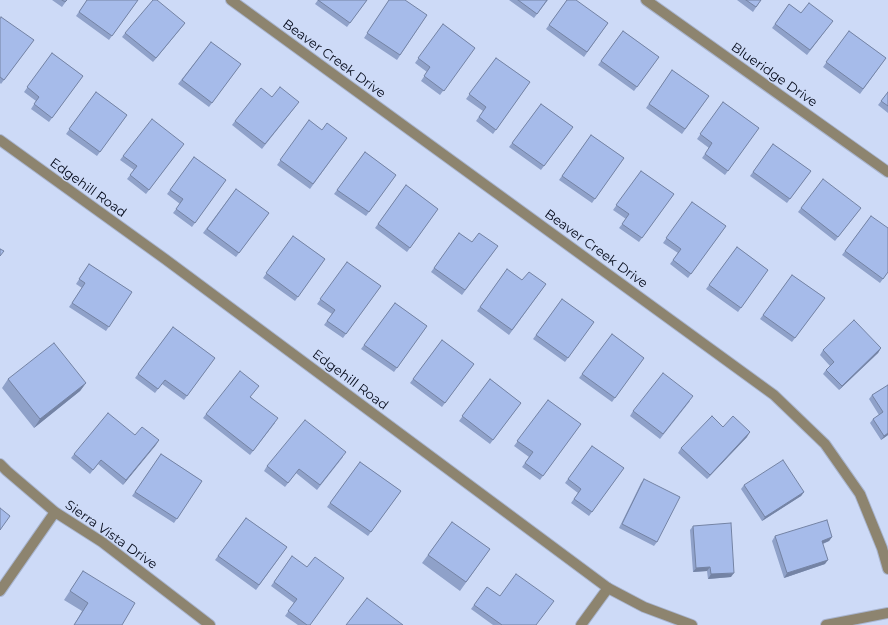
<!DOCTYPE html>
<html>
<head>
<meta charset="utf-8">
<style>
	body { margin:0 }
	canvas { display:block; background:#cddaf7 }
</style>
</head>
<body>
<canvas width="888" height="625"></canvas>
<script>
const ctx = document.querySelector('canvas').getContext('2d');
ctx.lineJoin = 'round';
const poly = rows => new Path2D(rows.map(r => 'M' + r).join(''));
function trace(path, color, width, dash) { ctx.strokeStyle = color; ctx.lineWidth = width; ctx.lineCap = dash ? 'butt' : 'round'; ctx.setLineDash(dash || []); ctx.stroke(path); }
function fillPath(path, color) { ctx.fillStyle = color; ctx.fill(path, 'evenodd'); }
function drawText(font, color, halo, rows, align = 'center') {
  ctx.font = font + ' Montserrat,sans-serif'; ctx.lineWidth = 3; ctx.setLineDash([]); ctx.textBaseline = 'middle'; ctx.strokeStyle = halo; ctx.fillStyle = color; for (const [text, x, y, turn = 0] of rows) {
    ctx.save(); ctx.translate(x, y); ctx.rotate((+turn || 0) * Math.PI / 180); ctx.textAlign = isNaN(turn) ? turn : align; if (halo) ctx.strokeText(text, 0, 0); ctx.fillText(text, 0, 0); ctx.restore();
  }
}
const minor = poly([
	[231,0,774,395,825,444,860,494,882,548,888,569],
	[646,0,888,172],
	[0,464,7,471,55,512,102,542,210,625],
	[0,591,55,512],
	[581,625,608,588]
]);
const tertiary = poly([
	[0,140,165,259,608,588,644,607,692,625],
	[826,625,888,613]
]);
trace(minor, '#a9b5cf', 12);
trace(tertiary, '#a9b5cf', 12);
trace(minor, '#8d846f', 10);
trace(tertiary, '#8d846f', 10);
fillPath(poly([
	[52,0,67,0,62,7],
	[87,0,138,0,109,40,76,16],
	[318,0,367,0,347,27,315,4],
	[389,0,427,15,397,60,364,38],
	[509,0,548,0,534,18],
	[567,0,608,23,584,57,546,29],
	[737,0,761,0,753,12],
	[789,4,801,13,833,21,807,55,772,28],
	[0,19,34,40,1,84,0,83],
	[185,23,153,62,122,37,125,33],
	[443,24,475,48,440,95,421,81,427,72,415,63],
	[623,31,659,57,634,91,598,65],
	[849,31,886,58,860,94,823,67],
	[211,42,241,64,209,107,178,84],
	[52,53,83,76,49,122,31,109,36,101,24,92],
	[496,58,530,82,493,134,476,121,483,111,466,99],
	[672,70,709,96,682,134,646,108],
	[96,92,127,115,97,156,66,134],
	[888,92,888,113,878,105],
	[272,97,296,106,262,149,232,125,235,121],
	[723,102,759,128,725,175,702,158,709,148,697,139],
	[541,104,573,127,541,170,509,147],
	[309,120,322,130,347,138,310,189,277,165],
	[591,135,624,158,592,203,559,180],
	[773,144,811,171,787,203,750,176],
	[181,148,146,194,127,179,134,170,120,160,123,156],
	[365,152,396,175,366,216,334,194],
	[194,157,226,180,192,227,173,213,180,204,167,194],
	[641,171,674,194,639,242,619,228,626,219,613,210],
	[406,185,438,209,407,252,375,228],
	[236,189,269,213,236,257,203,233],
	[692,202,726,226,688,278,670,264,678,253,663,243],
	[801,208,861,208,835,241,798,212],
	[871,216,888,272,880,283,842,255],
	[459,233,472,242,498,246,462,295,431,272],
	[293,236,325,259,295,301,263,278],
	[737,247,768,270,738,312,706,289],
	[347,262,381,286,343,338,324,325,332,314,317,304],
	[89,264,132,292,106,331,69,307,82,288,76,284],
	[507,269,522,280,546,284,509,335,477,311],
	[792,275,825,298,792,342,760,319],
	[562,299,594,322,565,362,533,339],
	[395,303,427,326,394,372,361,349],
	[173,327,215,358,184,400,162,384,155,393,135,378],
	[612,334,644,358,612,402,579,378],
	[442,340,474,364,442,407,410,383],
	[881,348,878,353,839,390,823,374,826,370,830,366,820,355,823,350],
	[8,379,86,383,80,391,34,428,2,388],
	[490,379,521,403,490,444,459,421],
	[888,385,888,435,881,440,870,423,873,419,879,415,869,399,872,395],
	[251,397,275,423,250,455,203,418,206,414],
	[548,400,581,424,540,480,522,467,529,457,514,446],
	[690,401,660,439,630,416,633,411],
	[723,427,747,437,707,479,678,453,681,448],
	[135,435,159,440,123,485,98,464,90,474,71,458,74,454],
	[592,446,624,468,589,516,571,503,578,493,565,483],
	[161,454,202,481,174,523,132,496],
	[343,457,317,490,296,473,285,487,264,471,267,466],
	[360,462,401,491,368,536,327,507],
	[644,479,657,542,654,546,619,528,641,483],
	[744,485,804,492,801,496,762,521,741,489],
	[246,518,287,547,256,590,215,560],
	[452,522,490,549,460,591,422,563],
	[693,526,731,577,708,579,707,571,693,572,690,530],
	[775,536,832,537,829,541,823,544,825,564,784,578,772,541],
	[292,556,310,625,298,625,285,616,294,603,271,586],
	[83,571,122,625,74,625,82,611,64,600],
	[487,587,536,625,493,625,471,609]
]), '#8fa1c9');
fillPath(poly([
	[185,23,182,27,153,62,156,58],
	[881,348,878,353,839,390,842,386],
	[86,383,80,391,34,428,40,419],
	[750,432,747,437,707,479,710,475],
	[888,433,888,435,881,440,884,436],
	[159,440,156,445,123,485,126,480],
	[804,492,801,496,762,521,765,517],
	[832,537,829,541,819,545,822,541],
	[828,560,825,564,784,578,787,573],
	[710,567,707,571,693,572,696,568],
	[734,573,731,577,708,579,711,574]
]), '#7483a4');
const building = poly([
	[62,0,67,0,65,2,62,0],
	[87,0,138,0,112,36,79,12,87,0],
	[153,0,157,0,185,23,156,58,125,33,153,0],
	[318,0,367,0,350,23,318,0],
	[389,0,405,0,427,15,400,55,367,33,389,0],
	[518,0,547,0,537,14,518,0],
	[567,0,576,0,608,23,587,52,549,25,567,0],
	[746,0,761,0,756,7,746,0],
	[809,3,833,21,810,50,775,24,789,4,801,13,809,3],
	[1,17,34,40,4,80,0,77,0,19,1,17],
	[443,24,475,48,444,91,424,76,430,67,418,58,443,24],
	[623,31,659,57,637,87,601,61,623,31],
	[849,31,886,58,863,89,826,62,849,31],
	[211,42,241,64,212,103,182,80,211,42],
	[52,53,83,76,52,118,34,104,39,97,27,87,52,53],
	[496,58,530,82,496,130,479,117,486,107,469,94,496,58],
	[672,70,709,96,685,129,649,104,672,70],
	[280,87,299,102,265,144,235,121,261,88,272,97,280,87],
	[96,92,127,115,100,152,69,129,96,92],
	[888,92,888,106,881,101,888,92],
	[723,102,759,128,728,171,705,154,712,143,700,134,723,102],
	[541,104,573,127,544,166,512,143,541,104],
	[152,119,184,144,149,190,130,175,137,166,123,156,152,119],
	[309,120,322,130,327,123,347,138,313,184,280,160,309,120],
	[591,135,624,158,595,199,562,176,591,135],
	[773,144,811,171,790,199,753,172,773,144],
	[365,152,396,175,369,212,337,190,365,152],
	[194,157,226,180,195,223,176,209,183,199,170,190,194,157],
	[641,171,674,194,642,238,622,224,629,214,616,205,641,171],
	[823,179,861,208,838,237,801,208,823,179],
	[406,185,438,209,410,248,378,224,406,185],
	[236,189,269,213,239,253,207,229,236,189],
	[692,202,726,226,691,274,673,260,681,249,666,238,692,202],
	[871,216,888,228,888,272,883,279,845,251,871,216],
	[459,233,472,242,479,233,498,246,465,290,434,268,459,233],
	[293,236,325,259,298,297,266,273,293,236],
	[737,247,768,270,741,308,709,285,737,247],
	[0,249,4,251,0,256,0,249],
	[347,262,381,286,346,334,327,321,335,310,320,299,347,262],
	[89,264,132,292,109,327,72,303,85,283,79,279,89,264],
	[507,269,522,280,529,272,546,284,512,330,480,307,507,269],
	[792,275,825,298,795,338,763,315,792,275],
	[562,299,594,322,568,358,536,335,562,299],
	[395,303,427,326,397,368,364,345,395,303],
	[854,320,881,348,842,386,826,370,834,362,823,350,854,320],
	[173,327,215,358,187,396,165,380,158,389,138,374,173,327],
	[612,334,644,358,615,398,582,374,612,334],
	[442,340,474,364,445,403,413,379,442,340],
	[54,343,86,383,40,419,8,379,54,343],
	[240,371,259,386,250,397,278,418,253,451,206,414,240,371],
	[663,373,693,396,663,434,633,411,663,373],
	[490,379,521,403,493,440,462,416,490,379],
	[888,385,888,433,884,436,873,419,883,412,872,395,888,385],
	[548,400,581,424,543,476,525,463,533,452,517,441,548,400],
	[108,413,135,435,142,427,159,440,126,480,101,460,93,470,74,454,108,413],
	[712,416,723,427,733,416,750,432,710,475,681,448,712,416],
	[305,420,346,452,320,485,299,469,288,483,267,466,305,420],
	[592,446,624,468,592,512,574,499,581,489,568,479,592,446],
	[161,454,202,481,177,519,135,492,161,454],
	[783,460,804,492,765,517,744,485,783,460],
	[360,462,401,491,371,532,330,503,360,462],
	[644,479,680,497,657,542,622,524,644,479],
	[0,508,10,516,0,530,0,508],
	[246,518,287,547,259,585,218,556,246,518],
	[827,520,832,537,822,541,828,560,787,573,775,536,827,520],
	[452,522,490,549,466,582,428,555,452,522],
	[731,523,734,573,711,574,710,567,696,568,693,526,731,523],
	[292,556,307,567,315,557,344,578,310,625,307,625,288,611,297,599,274,582,292,556],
	[83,571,135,603,122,625,74,625,88,603,70,591,83,571],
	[516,574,554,601,536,625,502,625,474,605,487,587,500,596,516,574],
	[367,598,403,625,346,625,367,598]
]);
fillPath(building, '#a6bbea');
trace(building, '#7483a4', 1);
drawText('13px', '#060b1b', '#cddaf7', [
	["Beaver Creek Drive",334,59,36],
	["Blueridge Drive",774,75,35],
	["Edgehill Road",88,188,36],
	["Beaver Creek Drive",596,249,36],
	["Edgehill Road",350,380,37],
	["Sierra Vista Drive",111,535,35]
]);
</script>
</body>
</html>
